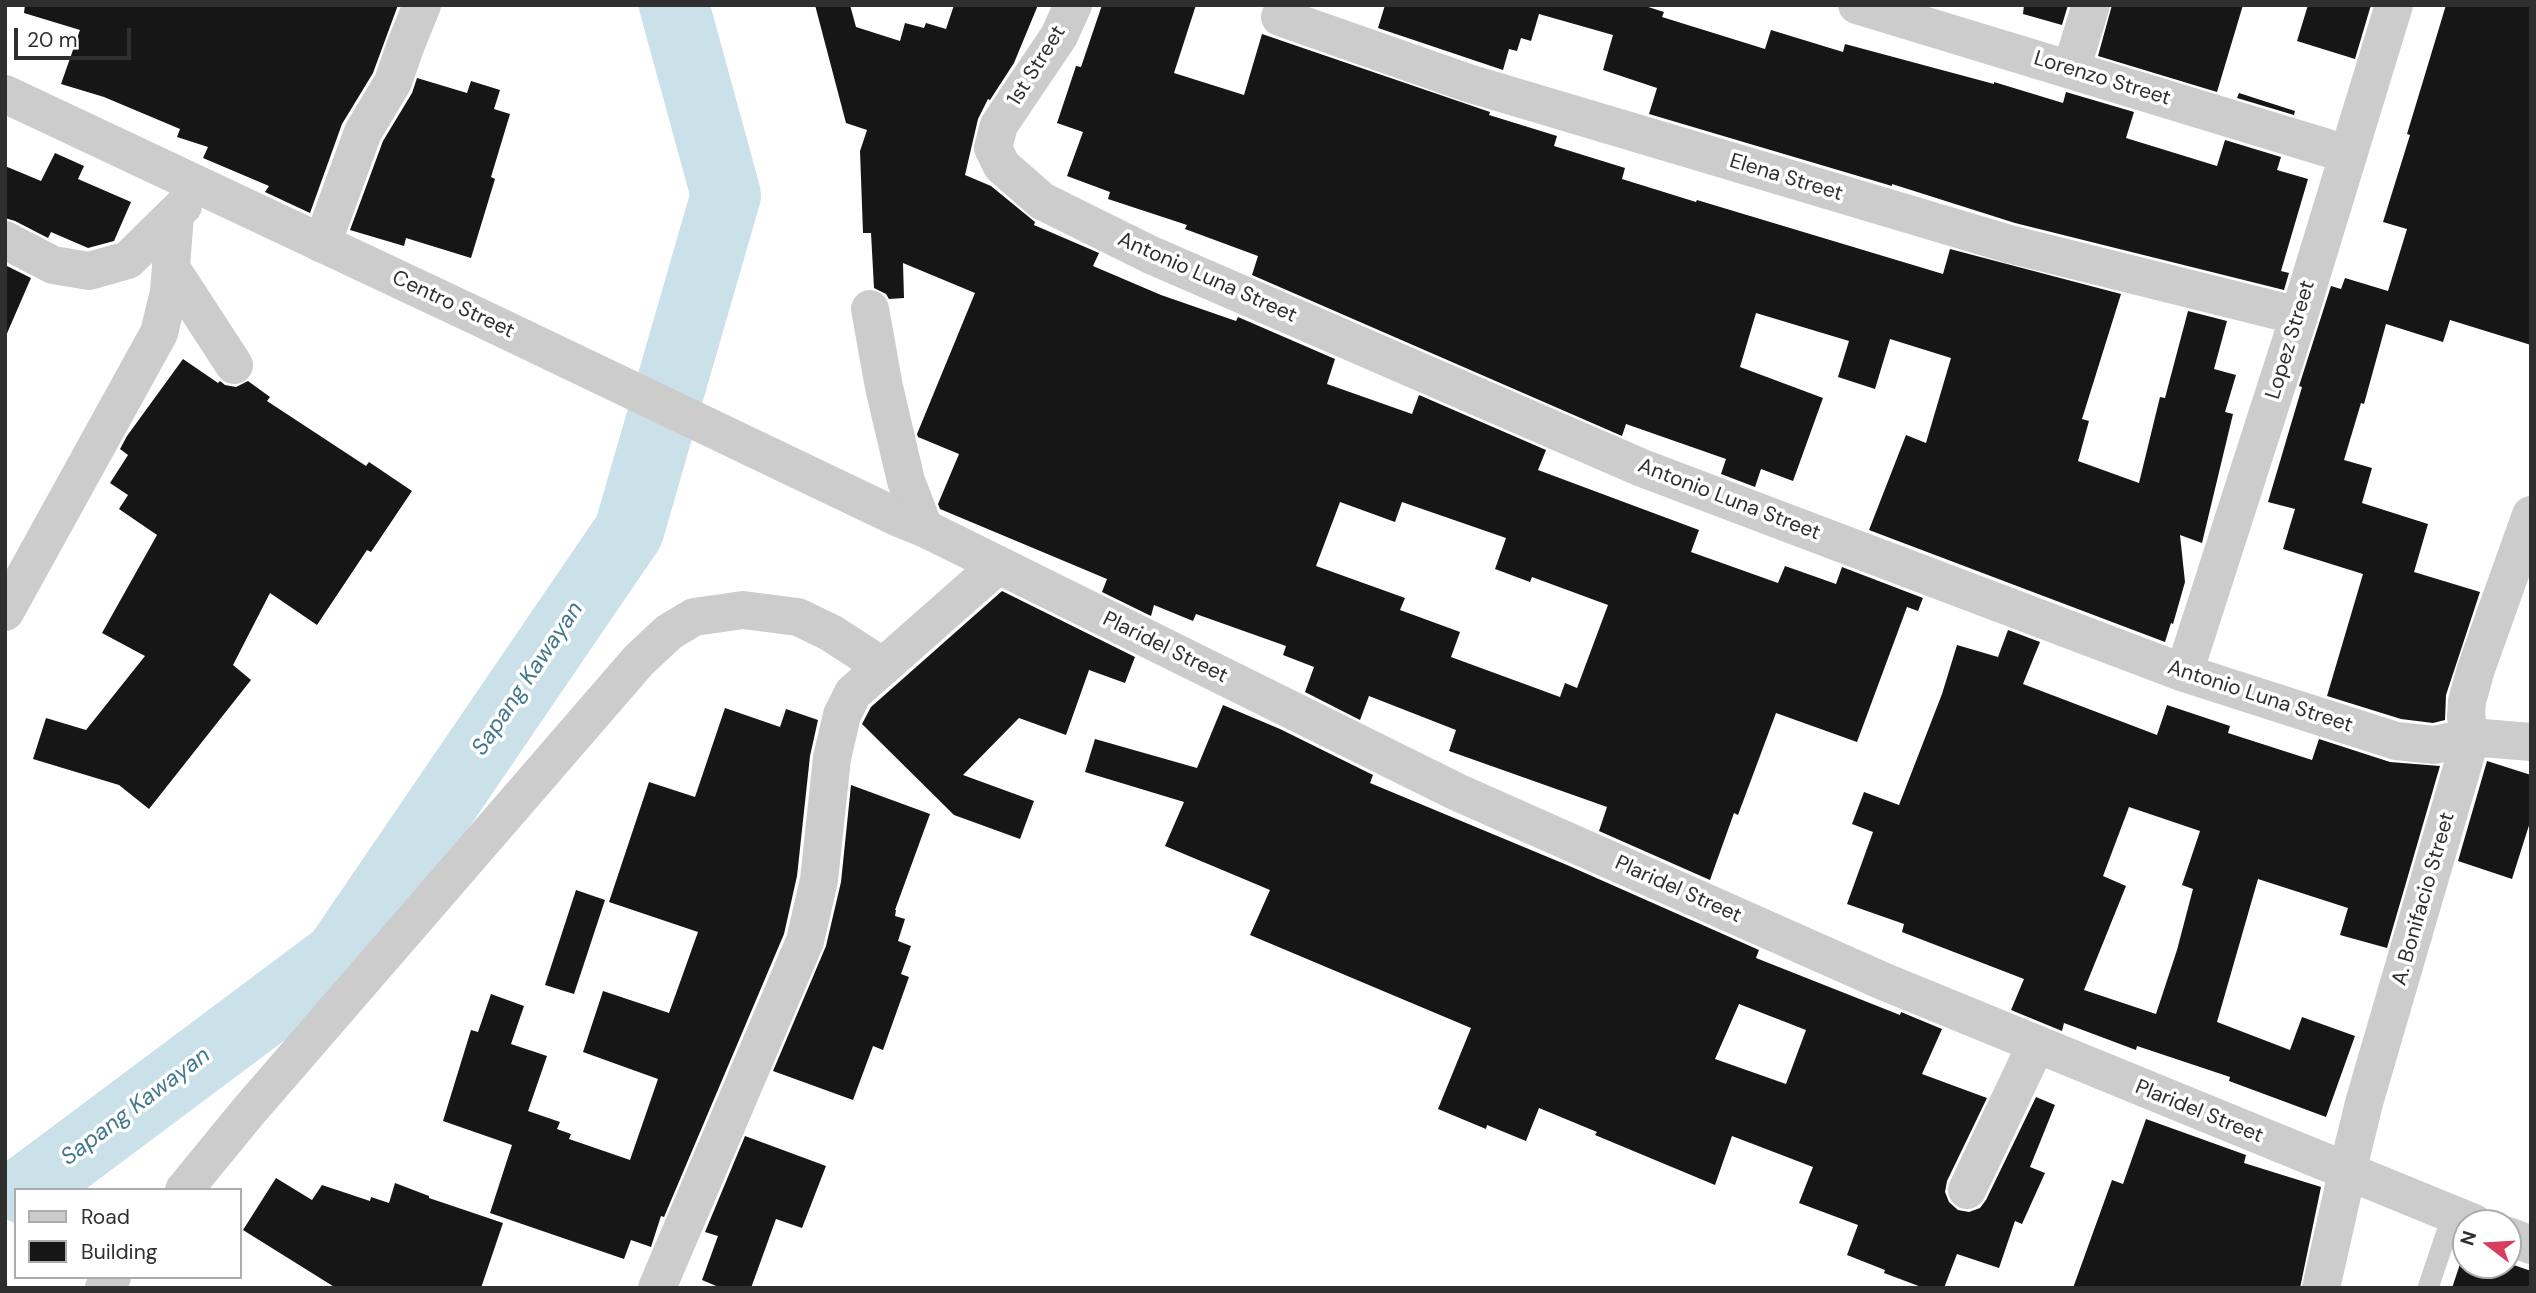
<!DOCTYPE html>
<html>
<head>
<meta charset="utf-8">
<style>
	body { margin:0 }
	#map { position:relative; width:2536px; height:1293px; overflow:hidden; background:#fff; font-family:"DM Sans",sans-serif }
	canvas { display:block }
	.frame { position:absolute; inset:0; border:7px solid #2f2f2f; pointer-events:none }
	.legend { position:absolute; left:14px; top:1188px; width:228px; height:91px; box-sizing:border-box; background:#fff; border:2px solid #acacac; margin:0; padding:9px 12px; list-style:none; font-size:21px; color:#2f2f2f }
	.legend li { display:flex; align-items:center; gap:14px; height:35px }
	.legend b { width:35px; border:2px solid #acacac }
	.north { position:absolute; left:2452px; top:1209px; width:70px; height:70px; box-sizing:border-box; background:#fff; border:2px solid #acacac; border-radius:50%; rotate:287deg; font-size:19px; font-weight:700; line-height:28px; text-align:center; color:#2f2f2f }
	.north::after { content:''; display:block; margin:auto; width:24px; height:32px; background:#d83f5d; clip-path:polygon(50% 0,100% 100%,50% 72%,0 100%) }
	.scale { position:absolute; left:14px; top:28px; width:117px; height:32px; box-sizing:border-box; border:4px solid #2f2f2f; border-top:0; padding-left:9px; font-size:21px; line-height:24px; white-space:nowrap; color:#2f2f2f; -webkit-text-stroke:5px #fff; paint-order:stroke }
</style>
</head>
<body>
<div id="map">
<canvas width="2536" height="1293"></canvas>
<div class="frame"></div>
<ul class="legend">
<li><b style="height:9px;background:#ccc"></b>Road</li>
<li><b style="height:19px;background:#161616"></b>Building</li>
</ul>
<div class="north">N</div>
<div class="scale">20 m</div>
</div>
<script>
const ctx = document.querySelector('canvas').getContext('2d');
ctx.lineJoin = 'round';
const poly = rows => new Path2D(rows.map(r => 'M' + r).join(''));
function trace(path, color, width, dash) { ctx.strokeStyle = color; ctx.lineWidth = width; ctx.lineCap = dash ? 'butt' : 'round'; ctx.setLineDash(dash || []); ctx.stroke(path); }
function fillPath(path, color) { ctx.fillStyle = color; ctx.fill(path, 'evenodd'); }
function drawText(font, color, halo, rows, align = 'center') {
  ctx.font = font + ' "DM Sans",sans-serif'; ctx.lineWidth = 7; ctx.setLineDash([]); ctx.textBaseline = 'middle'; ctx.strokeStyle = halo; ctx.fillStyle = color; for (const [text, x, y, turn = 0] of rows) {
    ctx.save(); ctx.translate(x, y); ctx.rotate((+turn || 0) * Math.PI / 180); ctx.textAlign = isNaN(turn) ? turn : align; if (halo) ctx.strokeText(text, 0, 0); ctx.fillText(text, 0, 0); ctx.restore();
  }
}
trace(poly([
	[26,1190,339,956,629,531,726,195,674,5]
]), '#cbe1e9', 70);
fillPath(poly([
	[25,5,398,5,373,73,342,124,310,213,265,192,269,186,203,158,208,147,177,137,180,129,104,97,61,84,80,30,24,13],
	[815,5,850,5,856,27,900,41,905,23,924,28,926,23,946,29,954,5,1038,5,1014,63,990,100,988,99,978,119,965,175,991,186,1035,222,1034,225,1099,253,1093,266,1161,295,1236,321,1238,317,1335,359,1327,384,1412,414,1419,395,1546,450,1538,470,1699,530,1691,552,1778,583,1785,566,1836,584,1842,567,1923,598,1918,611,1907,607,1857,742,1776,713,1738,815,1734,813,1710,880,1599,831,1607,807,1449,751,1456,730,1369,696,1360,720,1305,692,1314,667,1283,655,1286,646,1196,614,1193,621,1154,605,1151,616,1102,592,1107,579,940,509,938,504,959,454,918,437,917,434,975,293,903,263,904,298,889,299,886,294,874,288,871,233,863,233,860,151,867,130,846,123],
	[1340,502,1395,522,1402,502,1506,538,1495,569,1530,582,1532,577,1608,605,1577,688,1565,683,1560,697,1451,657,1460,632,1400,610,1405,598,1316,566],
	[1102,5,1196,5,1174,73,1244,95,1262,34,1490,112,1489,115,1557,136,1554,146,1625,168,1622,179,1696,202,1697,200,1943,274,1950,249,2121,294,2082,419,2089,421,2078,461,2139,483,2160,397,2165,398,2188,311,2227,321,2214,369,2236,375,2225,412,2233,414,2202,543,2180,535,2185,582,2173,624,2171,623,2165,642,1869,530,1906,435,1926,443,1951,358,1890,339,1875,389,1838,377,1849,341,1756,313,1740,367,1823,398,1793,481,1761,469,1755,487,1721,474,1726,459,1626,424,1622,436,1252,275,1258,256,1185,229,1187,225,1108,199,1110,192,1067,176,1083,132,1057,123,1076,66,1081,67],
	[1385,5,1642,5,1664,12,1662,17,1765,49,1771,30,1843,52,1845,44,1994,84,1994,82,2063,103,2066,92,2134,112,2126,138,2217,166,2225,140,2281,157,2277,170,2308,179,2281,271,2289,273,2284,290,2015,223,1892,184,1892,186,1649,114,1657,88,1603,70,1613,35,1539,14,1531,41,1521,38,1517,51,1509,49,1503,70,1378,28],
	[2024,5,2068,5,2062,25,2023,14],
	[2112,5,2243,5,2217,92,2098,56],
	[2308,5,2371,5,2355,59,2297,41],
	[2446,5,2531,5,2531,345,2450,320,2443,342,2386,324,2364,404,2361,403,2344,460,2372,468,2362,503,2428,524,2414,572,2480,592,2446,695,2445,720,2433,723,2401,719,2327,696,2363,574,2283,549,2295,509,2268,502,2302,387,2299,386,2331,286,2341,289,2345,278,2388,291,2407,229,2383,222,2410,135,2407,134],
	[417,78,467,93,471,81,500,90,494,109,510,114,491,177,495,179,471,258,406,238,404,246,350,230,383,141,412,93],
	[2239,93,2295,111,2294,115,2237,98],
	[55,153,84,166,78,179,131,202,114,241,88,248,51,232,48,238,15,221,5,218,5,166,41,181],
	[5,265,31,278,5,338],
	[183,359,218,383,220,381,225,385,236,387,248,381,270,397,267,401,366,466,369,462,412,491,371,552,367,550,317,625,270,593,233,665,251,680,149,809,119,785,33,759,46,718,86,730,145,656,102,633,157,535,119,509,128,495,110,483,128,455,120,449,127,436],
	[1002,591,1135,657,1125,683,1089,670,1066,735,1019,718,963,775,1034,801,1020,839,954,815,862,724,871,707],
	[2008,630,2040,642,2023,684,2157,735,2167,705,2230,726,2228,733,2312,760,2319,739,2390,762,2440,766,2387,948,2340,935,2348,908,2258,879,2217,1022,2290,1050,2302,1017,2355,1036,2326,1117,2229,1081,2230,1077,2137,1046,2136,1050,2064,1023,2062,1031,2011,1010,2024,979,1902,932,1904,924,1847,904,1873,832,1852,824,1864,792,1899,805,1942,694,1957,645,1998,657],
	[2129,807,2200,831,2182,885,2193,889,2177,950,2156,1014,2084,990,2126,886,2103,876],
	[1223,705,1280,729,1373,775,1370,783,1567,865,1759,950,1756,958,1900,1015,1901,1012,1942,1029,1922,1074,1987,1098,1947,1181,1945,1192,1949,1202,1958,1210,1969,1212,1980,1208,1986,1200,2036,1097,2055,1105,2030,1167,2045,1173,2022,1224,2015,1221,1999,1268,1957,1254,1944,1288,1924,1288,1884,1273,1885,1270,1847,1255,1858,1225,1799,1203,1813,1167,1732,1136,1715,1185,1595,1135,1597,1132,1539,1108,1526,1141,1487,1125,1486,1129,1438,1109,1471,1028,1250,935,1270,890,1165,846,1184,802,1085,772,1095,739,1197,768],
	[1739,1004,1806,1030,1786,1084,1715,1059],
	[725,708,780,727,786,709,818,720,810,756,797,876,784,934,664,1217,661,1216,651,1247,631,1240,624,1259,490,1213,512,1145,443,1121,471,1030,478,1032,491,994,524,1006,511,1044,547,1056,528,1111,560,1122,557,1129,571,1134,569,1139,630,1160,658,1079,583,1052,603,991,669,1013,698,932,609,902,649,782,695,797],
	[2487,761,2531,775,2531,819,2512,879,2458,861],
	[851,785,930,814,895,910,896,910,895,916,905,919,898,941,911,946,901,974,909,977,883,1050,873,1046,853,1100,773,1071,826,946,841,882],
	[576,890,605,900,574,994,545,985],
	[2146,1119,2246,1155,2244,1163,2321,1187,2300,1288,2073,1288,2112,1180,2123,1184],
	[745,1136,826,1166,802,1228,776,1219,751,1288,721,1288,702,1280,718,1236,705,1232],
	[276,1178,312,1200,322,1185,370,1201,371,1197,389,1203,395,1183,429,1196,429,1198,503,1223,481,1288,336,1288,243,1230],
	[2465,1249,2466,1265,2508,1263,2531,1271,2531,1288,2452,1288]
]), '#161616');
trace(poly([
	[2428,1288,2453,1214]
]), '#ccc', 21);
trace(poly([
	[1073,5,1059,36,999,125,993,148,1002,166,1042,201,1151,255,1642,468,2184,673,2396,741,2434,745,2471,737,2531,742],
	[1857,5,2347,154],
	[1280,17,1468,83,2009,244,2299,316],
	[2071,70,2091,5],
	[5,240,53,265,89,271,128,260,183,206],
	[322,244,363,132,393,82,405,47,422,5],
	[171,268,234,365],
	[870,309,884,387,906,481,924,528],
	[5,612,159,333,169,292,175,215],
	[2184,673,2299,316,2394,5],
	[2347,1173,2364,1103,2471,737,2466,717,2467,701,2476,669,2531,515],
	[184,1190,247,1113,639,660,669,632,694,617,743,610,798,617,831,633,882,666],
	[1967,1190,2036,1045],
	[104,1288,112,1277],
	[657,1288,805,941,819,880,832,758,842,715,853,693,998,565]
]), '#ccc', 38);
trace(poly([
	[5,94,485,320,899,518,924,528,1457,792,1885,982,2474,1223],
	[2508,1236,2531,1245],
	[2321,1288,2347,1173]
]), '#ccc', 38);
drawText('21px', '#2f2f2f', '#fff', [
	["1st Street",1037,66,-58],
	["Lorenzo Street",2102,79,17],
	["Elena Street",1786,178,17],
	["Antonio Luna Street",1207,278,24],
	["Centro Street",453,305,25],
	["Lopez Street",2291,340,-73],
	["Antonio Luna Street",1729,500,21],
	["Plaridel Street",1165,648,26],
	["Antonio Luna Street",2260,697,18],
	["Plaridel Street",1678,890,24],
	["A. Bonifacio Street",2424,899,-74],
	["Plaridel Street",2199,1112,22]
]);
drawText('italic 23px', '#43778b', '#fff', [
	["Sapang Kawayan",528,679,-56],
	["Sapang Kawayan",136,1107,-37]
]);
</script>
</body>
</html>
